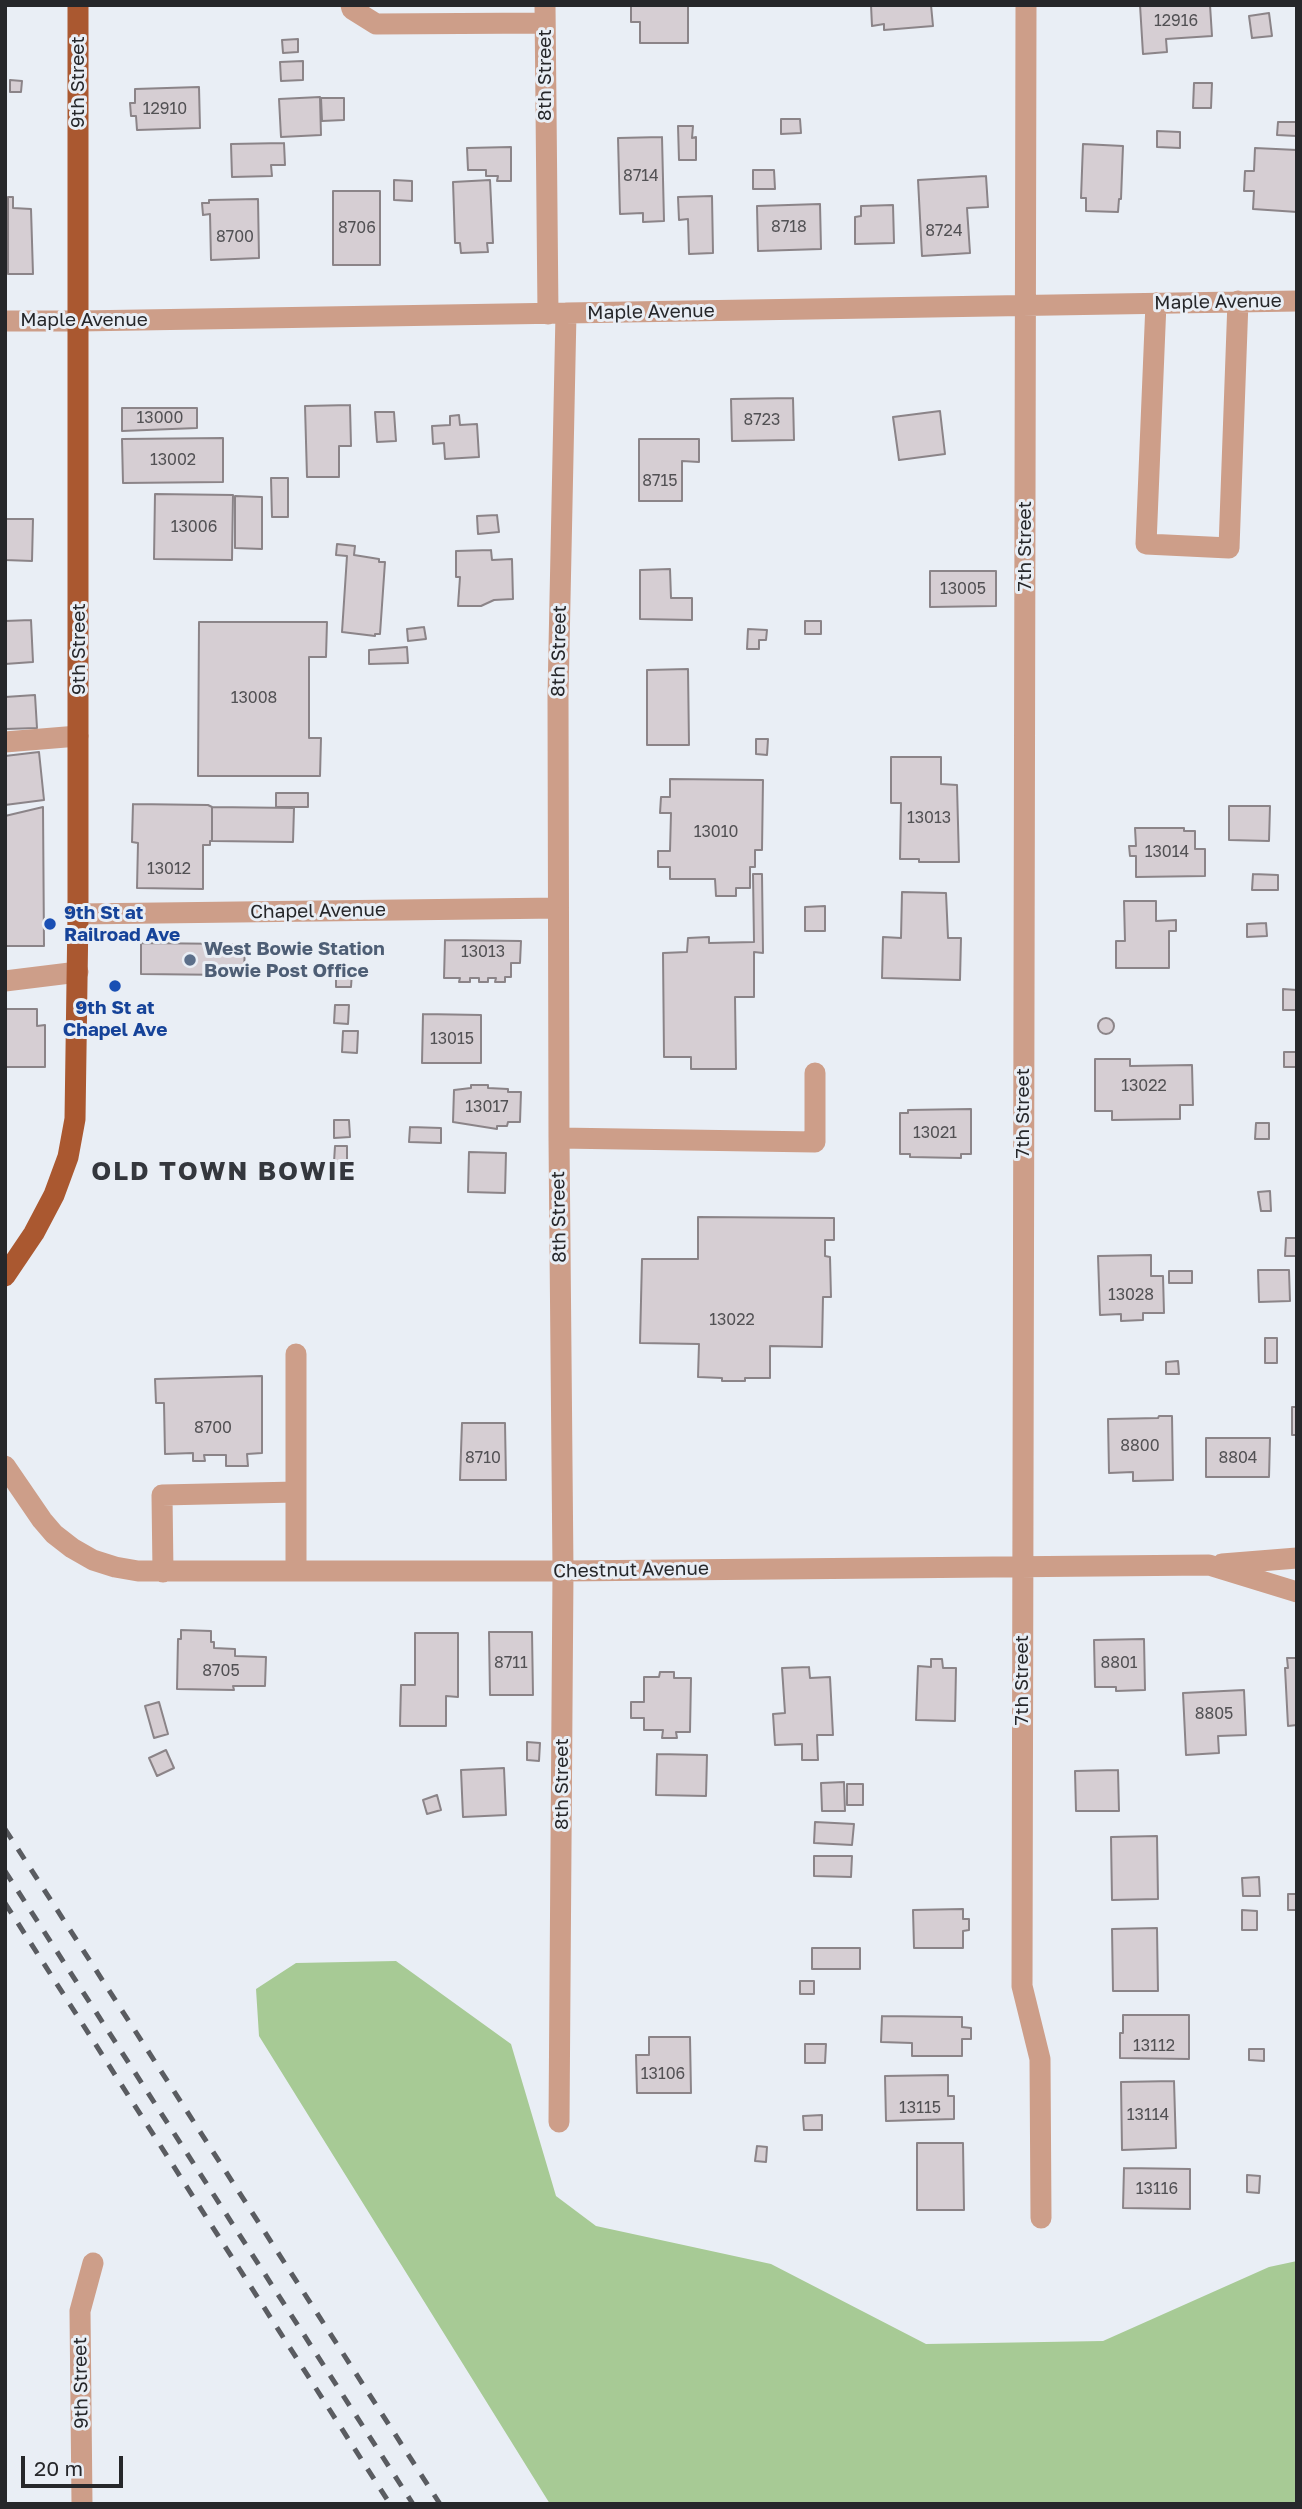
<!DOCTYPE html>
<html>
<head>
<meta charset="utf-8">
<style>
	body { margin:0 }
	#map { position:relative; width:1302px; height:2509px; overflow:hidden; background:#e9eef5; font-family:"Golos Text",sans-serif }
	canvas { display:block }
	.frame { position:absolute; inset:0; border:7px solid #26272a; pointer-events:none }
	.scale { position:absolute; left:21px; top:2456px; width:102px; height:32px; box-sizing:border-box; border:4px solid #26272a; border-top:0; padding-left:9px; font-size:21px; line-height:24px; white-space:nowrap; color:#26272a; -webkit-text-stroke:5px #e9eef5; paint-order:stroke }
</style>
</head>
<body>
<div id="map">
<canvas width="1302" height="2509"></canvas>
<div class="frame"></div>
<div class="scale">20 m</div>
</div>
<script>
const ctx = document.querySelector('canvas').getContext('2d');
ctx.lineJoin = 'round';
function fillPath(path, color) { ctx.fillStyle = color; ctx.fill(path, 'evenodd'); }
const poly = rows => new Path2D(rows.map(r => 'M' + r).join(''));
function trace(path, color, width, dash) { ctx.strokeStyle = color; ctx.lineWidth = width; ctx.lineCap = dash ? 'butt' : 'round'; ctx.setLineDash(dash || []); ctx.stroke(path); }
function drawText(font, color, halo, rows, align = 'center') {
  ctx.font = font + ' "Golos Text",sans-serif'; ctx.lineWidth = 6; ctx.setLineDash([]); ctx.textBaseline = 'middle'; ctx.strokeStyle = halo; ctx.fillStyle = color; for (const [text, x, y, turn = 0] of rows) {
    ctx.save(); ctx.translate(x, y); ctx.rotate((+turn || 0) * Math.PI / 180); ctx.textAlign = isNaN(turn) ? turn : align; if (halo) ctx.strokeText(text, 0, 0); ctx.fillText(text, 0, 0); ctx.restore();
  }
}
fillPath(poly([
	[396,1961,511,2044,556,2196,596,2226,771,2264,926,2344,1103,2341,1269,2267,1297,2261,1297,2504,550,2504,259,2036,256,1989,296,1963]
]), '#a7ca95');
const building = poly([
	[631,5,688,5,688,43,640,43,640,22,631,22,631,5],
	[871,5,931,5,933,26,884,30,884,24,872,26,871,5],
	[1140,5,1210,5,1212,36,1166,39,1167,52,1143,54,1140,5],
	[1269,13,1272,36,1252,38,1249,16,1269,13],
	[298,39,298,52,283,53,282,40,298,39],
	[303,61,303,80,281,81,280,62,303,61],
	[10,80,22,81,21,92,10,92,10,80],
	[1194,83,1212,83,1211,108,1193,108,1194,83],
	[199,87,200,128,137,130,136,116,131,116,130,103,135,103,135,89,199,87],
	[320,97,321,135,281,137,279,99,320,97],
	[321,98,344,98,344,120,322,121,321,98],
	[781,119,800,119,801,133,781,134,781,119],
	[1278,122,1297,122,1297,136,1277,135,1278,122],
	[678,126,693,126,692,138,696,137,696,160,679,160,678,126],
	[1157,131,1180,132,1180,148,1157,147,1157,131],
	[662,137,664,221,643,222,643,213,620,214,618,138,662,137],
	[284,143,285,165,271,165,272,176,232,177,231,144,284,143],
	[1083,144,1123,146,1121,199,1119,199,1118,212,1086,211,1086,198,1081,198,1083,144],
	[511,147,511,181,497,181,498,176,486,176,486,170,468,170,467,148,511,147],
	[1255,148,1297,150,1297,212,1253,209,1254,191,1244,191,1245,171,1254,171,1255,148],
	[753,170,774,170,775,189,753,189,753,170],
	[986,176,988,207,967,208,970,253,922,256,918,180,986,176],
	[394,180,412,181,412,201,394,200,394,180],
	[490,180,493,243,487,243,488,252,461,253,460,243,455,243,453,182,490,180],
	[333,191,380,191,380,265,333,265,333,191],
	[712,196,713,253,689,254,688,219,679,220,678,197,712,196],
	[8,197,13,197,13,208,31,209,33,274,8,274,8,197],
	[258,199,259,258,211,260,210,214,203,215,202,203,209,203,209,200,258,199],
	[820,204,821,249,758,251,757,206,820,204],
	[893,205,894,243,855,244,855,217,861,216,861,206,893,205],
	[793,398,794,440,732,441,731,399,793,398],
	[350,405,351,446,339,446,339,477,307,477,305,406,350,405],
	[122,408,197,408,197,428,122,431,122,408],
	[940,411,945,454,899,460,893,417,940,411],
	[375,412,394,412,396,441,377,442,375,412],
	[459,415,460,425,477,424,479,457,445,459,444,443,433,444,432,426,450,425,450,416,459,415],
	[223,438,223,482,123,483,122,439,223,438],
	[639,439,699,439,699,462,682,461,682,501,639,501,639,439],
	[271,478,288,478,288,517,272,517,271,478],
	[155,494,233,495,232,560,154,559,155,494],
	[235,496,262,497,262,549,235,548,235,496],
	[497,515,499,532,478,534,477,516,497,515],
	[5,519,33,519,32,561,5,560,5,519],
	[337,544,355,546,354,555,379,559,379,562,385,562,380,634,375,634,375,636,342,632,347,556,336,555,337,544],
	[491,550,492,560,512,559,513,599,494,600,481,606,458,606,460,577,456,577,456,551,491,550],
	[670,569,671,598,692,598,692,620,640,619,640,570,670,569],
	[930,571,996,571,996,606,930,607,930,571],
	[31,620,33,662,5,664,5,621,31,620],
	[805,621,821,621,821,634,805,634,805,621],
	[199,622,327,622,326,657,309,657,309,738,321,738,320,776,198,776,199,622],
	[424,627,426,639,408,641,407,629,424,627],
	[748,629,767,630,766,640,759,640,759,649,747,649,748,629],
	[407,647,408,663,369,664,369,650,407,647],
	[688,669,689,745,647,745,647,670,688,669],
	[35,695,37,728,5,729,5,697,35,695],
	[756,739,768,739,767,755,756,754,756,739],
	[39,752,44,800,5,805,5,756,39,752],
	[891,757,941,757,941,784,957,785,959,862,919,862,919,859,900,859,901,803,891,803,891,757],
	[670,779,763,780,762,850,755,850,755,867,750,867,750,888,736,888,736,896,716,896,715,879,670,879,670,867,658,867,658,851,670,851,671,813,660,813,661,797,670,797,670,779],
	[276,793,308,793,308,807,276,807,276,793],
	[133,804,208,805,212,807,212,841,210,841,210,845,203,845,203,889,137,888,138,843,132,842,133,804],
	[1229,806,1270,806,1269,841,1229,840,1229,806],
	[43,807,44,946,5,946,5,816,43,807],
	[212,807,294,808,293,842,212,841,212,807],
	[1135,828,1184,828,1184,831,1195,831,1195,849,1205,849,1205,876,1136,877,1136,856,1130,856,1129,846,1136,846,1135,828],
	[753,874,762,874,763,953,754,952,754,997,735,997,736,1069,691,1069,691,1057,664,1057,663,953,687,952,688,938,709,937,709,943,754,942,753,874],
	[1253,874,1278,875,1278,890,1252,890,1253,874],
	[902,892,946,893,948,938,961,938,960,980,882,978,883,937,901,938,902,892],
	[1124,901,1156,901,1156,921,1176,920,1176,931,1169,931,1169,968,1116,968,1116,941,1125,941,1124,901],
	[825,906,825,931,805,931,805,907,825,906],
	[1266,923,1267,936,1247,937,1247,924,1266,923],
	[445,940,521,941,520,963,511,963,511,977,505,977,505,982,495,982,496,978,488,978,488,982,479,982,479,978,470,978,470,982,459,982,460,978,444,978,445,940],
	[141,943,232,944,232,950,245,950,244,968,232,968,232,975,141,974,141,943],
	[336,971,352,972,351,987,336,987,336,971],
	[1283,989,1297,990,1297,1010,1283,1010,1283,989],
	[335,1005,349,1005,348,1024,334,1023,335,1005],
	[5,1009,37,1009,37,1026,45,1025,45,1067,5,1067,5,1009],
	[423,1014,481,1015,481,1063,422,1063,423,1014],
	'1098 1026a8 8 0 1 1 16 0a8 8 0 1 1-16 0Z',
	[343,1031,358,1031,357,1053,342,1052,343,1031],
	[1284,1052,1297,1052,1297,1067,1284,1067,1284,1052],
	[1095,1059,1130,1059,1130,1066,1192,1065,1193,1105,1180,1105,1180,1119,1112,1120,1112,1111,1095,1111,1095,1059],
	[471,1085,488,1085,488,1088,508,1089,508,1092,521,1092,520,1122,508,1122,507,1126,497,1126,497,1129,453,1122,454,1090,471,1088,471,1085],
	[971,1109,971,1154,961,1154,961,1158,910,1157,910,1154,900,1154,900,1113,908,1113,908,1110,971,1109],
	[334,1120,349,1120,350,1137,334,1138,334,1120],
	[1256,1123,1269,1123,1269,1139,1255,1139,1256,1123],
	[410,1127,441,1128,441,1143,409,1142,410,1127],
	[335,1146,347,1146,347,1163,334,1162,335,1146],
	[469,1152,506,1153,505,1193,468,1192,469,1152],
	[1270,1191,1271,1211,1261,1211,1258,1192,1270,1191],
	[698,1217,834,1218,834,1240,825,1240,825,1256,830,1257,831,1297,823,1297,822,1347,770,1346,770,1378,745,1378,745,1381,722,1381,722,1378,698,1377,699,1344,640,1343,642,1259,698,1259,698,1217],
	[1286,1238,1297,1238,1297,1256,1285,1256,1286,1238],
	[1151,1255,1151,1276,1163,1276,1164,1313,1143,1313,1143,1320,1121,1321,1121,1314,1100,1315,1098,1256,1151,1255],
	[1258,1270,1289,1270,1290,1301,1259,1302,1258,1270],
	[1169,1271,1192,1271,1192,1283,1169,1283,1169,1271],
	[1265,1338,1277,1338,1277,1363,1265,1363,1265,1338],
	[1178,1361,1179,1374,1166,1374,1166,1362,1178,1361],
	[262,1376,262,1453,247,1454,248,1466,226,1466,226,1455,204,1455,205,1461,193,1461,193,1453,165,1454,164,1403,156,1403,155,1379,262,1376],
	[1292,1407,1297,1407,1297,1435,1292,1435,1292,1407],
	[1159,1416,1172,1416,1173,1480,1133,1481,1133,1472,1109,1473,1108,1419,1158,1418,1159,1416],
	[462,1423,505,1423,506,1480,460,1480,462,1423],
	[1206,1438,1270,1438,1269,1477,1206,1477,1206,1438],
	[181,1630,211,1631,211,1642,214,1642,214,1648,235,1649,235,1656,266,1657,265,1686,233,1686,234,1690,177,1689,178,1639,181,1639,181,1630],
	[489,1632,532,1632,533,1695,490,1695,489,1632],
	[415,1633,458,1633,458,1697,446,1696,446,1726,400,1726,401,1685,415,1685,415,1633],
	[1144,1639,1145,1690,1116,1691,1116,1687,1095,1687,1094,1640,1144,1639],
	[1287,1658,1297,1658,1297,1725,1288,1726,1285,1668,1288,1668,1287,1658],
	[931,1659,942,1659,943,1668,956,1668,955,1721,916,1720,918,1666,931,1667,931,1659],
	[809,1667,810,1678,830,1677,833,1735,817,1735,818,1760,802,1760,802,1744,775,1745,773,1714,785,1713,782,1668,809,1667],
	[660,1672,674,1672,674,1678,691,1678,690,1732,676,1732,677,1738,662,1738,663,1730,644,1730,644,1718,631,1718,631,1702,644,1702,644,1677,659,1677,660,1672],
	[1244,1690,1246,1735,1218,1736,1219,1753,1186,1755,1183,1693,1244,1690],
	[159,1702,168,1734,154,1738,145,1706,159,1702],
	[527,1742,540,1743,539,1761,527,1760,527,1742],
	[166,1750,174,1768,157,1776,149,1758,166,1750],
	[657,1754,707,1755,706,1796,656,1795,657,1754],
	[504,1768,506,1815,463,1817,461,1770,504,1768],
	[1118,1770,1119,1811,1076,1811,1075,1771,1118,1770],
	[844,1782,845,1811,822,1811,821,1783,844,1782],
	[847,1784,863,1784,863,1805,847,1805,847,1784],
	[437,1795,441,1810,427,1814,423,1800,437,1795],
	[815,1822,854,1824,852,1845,814,1843,815,1822],
	[1157,1836,1158,1899,1112,1900,1111,1837,1157,1836],
	[814,1856,852,1856,851,1877,814,1876,814,1856],
	[1259,1877,1260,1896,1243,1896,1242,1878,1259,1877],
	[1288,1894,1297,1894,1297,1910,1288,1910,1288,1894],
	[963,1909,963,1919,969,1919,969,1930,963,1931,963,1948,914,1948,913,1910,963,1909],
	[1242,1910,1257,1911,1257,1930,1242,1930,1242,1910],
	[1157,1928,1158,1991,1113,1991,1112,1929,1157,1928],
	[812,1948,860,1948,860,1969,812,1969,812,1948],
	[800,1981,814,1981,814,1994,800,1994,800,1981],
	[1123,2015,1189,2015,1189,2059,1120,2058,1120,2033,1123,2033,1123,2015],
	[882,2016,962,2017,962,2027,971,2028,971,2039,962,2039,962,2056,912,2056,912,2043,881,2042,882,2016],
	[649,2037,690,2037,691,2093,637,2093,636,2055,649,2055,649,2037],
	[805,2044,826,2044,825,2063,805,2063,805,2044],
	[1249,2049,1264,2049,1264,2061,1249,2060,1249,2049],
	[948,2075,948,2096,954,2096,954,2119,886,2121,885,2076,948,2075],
	[1174,2081,1176,2148,1122,2150,1121,2082,1174,2081],
	[822,2115,822,2130,804,2130,803,2116,822,2115],
	[917,2143,963,2143,964,2210,917,2210,917,2143],
	[757,2146,767,2147,766,2162,755,2161,757,2146],
	[1124,2168,1190,2169,1190,2209,1123,2208,1124,2168],
	[1247,2175,1260,2176,1259,2193,1247,2192,1247,2175]
]);
fillPath(building, '#d6ced3');
trace(building, '#8b8488', 2);
trace(poly([
	[351,5,352,9,376,24,545,23],
	[545,5,548,314],
	[1026,5,1022,1986,1040,2059,1041,2218],
	[1156,303,1146,544,1229,548,1238,301],
	[5,321,79,321,1297,301],
	[5,742,78,736],
	[78,914,558,908],
	[5,981,78,972],
	[559,1138,815,1142,815,1073],
	[296,1354,296,1571],
	[5,1466,42,1520,54,1534,72,1548,93,1560,115,1567,138,1571,563,1571,1209,1565,1297,1592],
	[1222,1564,1297,1558],
	[163,1572,162,1495,296,1492],
	[559,2122,563,1571,559,1138,558,695,566,313],
	[82,2504,80,2311,93,2263]
]), '#cd9e89', 21);
trace(poly([
	[5,1276,34,1233,54,1195,68,1157,75,1119,78,914,78,5]
]), '#aa5830', 21);
trace(poly([
	[5,1829,440,2504],
	[5,1871,413,2504],
	[5,1903,390,2504]
]), '#5a5c61', 5, [12, 12]);
for (const [x, y, r, color] of [
	[50,924,7,"#1a4fb4"],
	[190,960,7,"#5c6f8a"],
	[115,986,7,"#1a4fb4"]
]) { const dot = new Path2D(); dot.arc(x, y, r, 0, 2 * Math.PI); ctx.fillStyle = color; ctx.fill(dot); trace(dot, '#e9eef5', 2.5); }
drawText('16px', '#525154', null, [
	["12916",1176,21],
	["12910",165,109],
	["8714",641,176],
	["8718",789,227],
	["8706",357,228],
	["8724",944,231],
	["8700",235,237],
	["13000",160,418],
	["8723",762,420],
	["13002",173,460],
	["8715",660,481],
	["13006",194,527],
	["13005",963,589],
	["13008",254,698],
	["13013",929,818],
	["13010",716,832],
	["13014",1167,852],
	["13012",169,869],
	["13013",483,952],
	["13015",452,1039],
	["13022",1144,1086],
	["13017",487,1107],
	["13021",935,1133],
	["13028",1131,1295],
	["13022",732,1320],
	["8700",213,1428],
	["8800",1140,1446],
	["8710",483,1458],
	["8804",1238,1458],
	["8711",511,1663],
	["8801",1119,1663],
	["8705",221,1671],
	["8805",1214,1714],
	["13112",1154,2046],
	["13106",663,2074],
	["13115",920,2108],
	["13114",1148,2115],
	["13116",1157,2189]
]);
drawText('19px', '#26272a', '#e9eef5', [
	["8th Street",545,75,-90],
	["9th Street",78,82,-90],
	["Maple Avenue",1218,302,-1],
	["Maple Avenue",651,312,-1],
	["Maple Avenue",84,320],
	["7th Street",1025,546,-90],
	["9th Street",79,649,-90],
	["8th Street",559,651,-89],
	["Chapel Avenue",318,911,-1],
	["7th Street",1023,1113,-90],
	["8th Street",559,1217,-91],
	["Chestnut Avenue",631,1570,-1],
	["7th Street",1022,1680,-90],
	["8th Street",562,1784,-90],
	["9th Street",81,2383,-91]
]);
drawText('bold 19px', '#164399', '#e9eef5', [
	["9th St at",64,913],
	["Railroad Ave",64,935],
	["9th St at",115,1008,"center"],
	["Chapel Ave",115,1030,"center"]
], 'left');
drawText('bold 19px', '#4e5e75', '#e9eef5', [
	["West Bowie Station",204,949],
	["Bowie Post Office",204,971]
], 'left');
ctx.letterSpacing = '2px';
drawText('bold 26px', '#34373d', '#e9eef5', [
	["OLD TOWN BOWIE",224,1172]
]);
ctx.letterSpacing = '0px';
</script>
</body>
</html>
